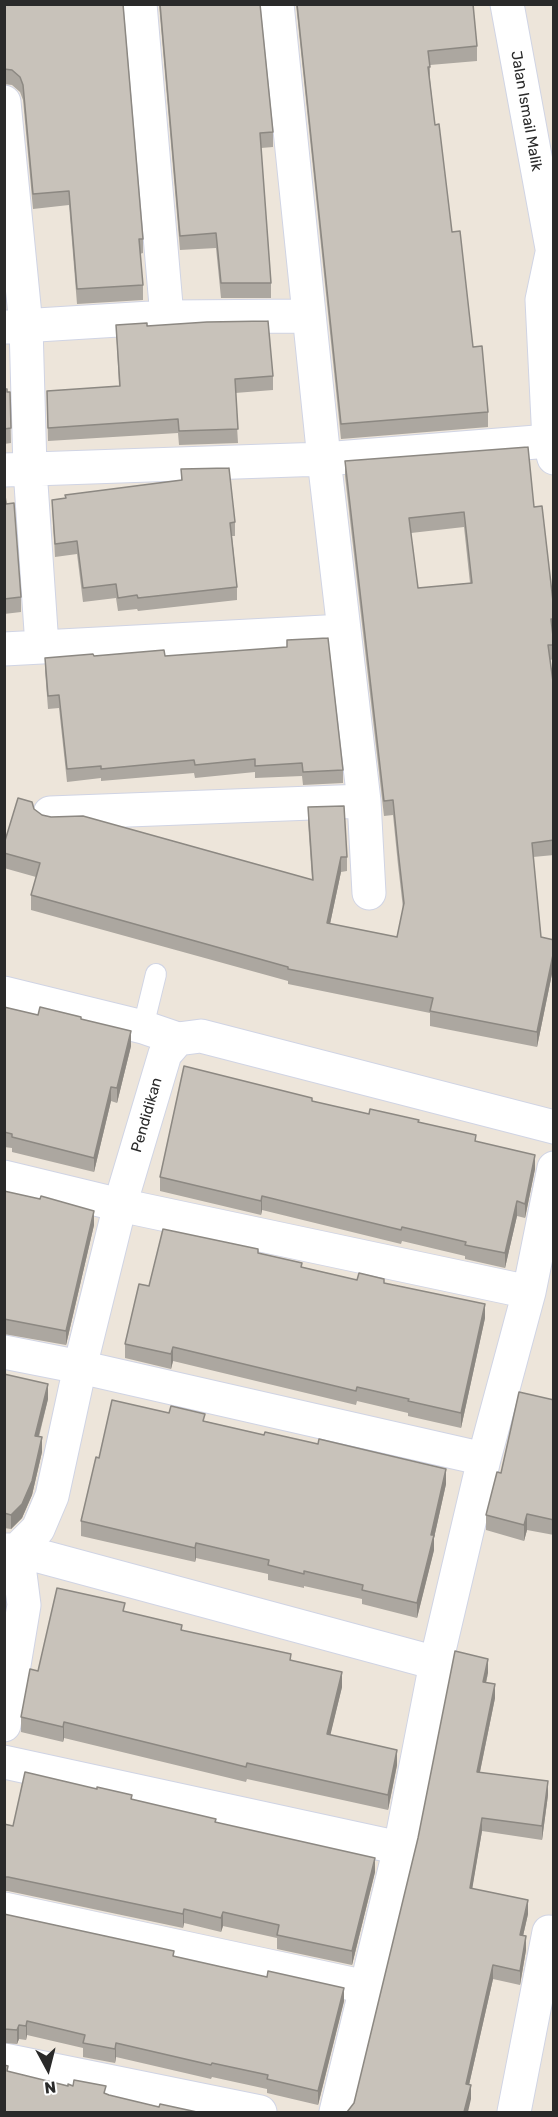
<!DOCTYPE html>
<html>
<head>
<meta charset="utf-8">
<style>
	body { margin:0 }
	#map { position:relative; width:558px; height:2117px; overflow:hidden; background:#ede5da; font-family:Rubik,sans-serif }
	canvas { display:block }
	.frame { position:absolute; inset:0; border:6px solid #2a2a2a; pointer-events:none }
	.north { position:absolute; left:18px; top:2039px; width:60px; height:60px; -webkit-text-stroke:4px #fff; paint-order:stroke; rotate:173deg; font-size:16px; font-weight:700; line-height:24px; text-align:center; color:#2a2a2a }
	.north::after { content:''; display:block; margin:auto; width:21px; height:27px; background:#2a2a2a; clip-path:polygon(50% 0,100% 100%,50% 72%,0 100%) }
</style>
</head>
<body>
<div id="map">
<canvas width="558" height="2117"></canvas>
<div class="frame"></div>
<div class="north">N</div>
</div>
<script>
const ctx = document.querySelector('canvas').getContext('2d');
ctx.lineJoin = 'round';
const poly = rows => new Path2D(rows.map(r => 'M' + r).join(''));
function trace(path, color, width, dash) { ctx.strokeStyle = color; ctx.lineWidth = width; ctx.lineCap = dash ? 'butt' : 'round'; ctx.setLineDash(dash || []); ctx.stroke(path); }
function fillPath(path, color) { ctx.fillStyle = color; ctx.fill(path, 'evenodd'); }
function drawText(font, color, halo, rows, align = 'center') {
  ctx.font = font + ' Rubik,sans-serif'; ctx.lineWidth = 4.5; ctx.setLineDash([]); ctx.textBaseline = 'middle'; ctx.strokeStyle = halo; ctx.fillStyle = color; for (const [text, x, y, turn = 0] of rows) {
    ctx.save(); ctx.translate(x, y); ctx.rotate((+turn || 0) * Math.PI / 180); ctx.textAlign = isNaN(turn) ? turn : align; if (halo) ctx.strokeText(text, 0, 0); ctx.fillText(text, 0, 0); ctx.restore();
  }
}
const lane = poly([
	[143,1027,156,974]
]);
const street = poly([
	[140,4,167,317],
	[277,4,324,459,364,801,369,893],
	[4,102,26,326,30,469,42,646],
	[5,327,167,317,309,316],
	[4,470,324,459,549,441],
	[4,649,344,631],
	[50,813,364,801],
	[4,993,143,1027,178,1039],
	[4,1177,120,1205,529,1292],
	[4,1352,80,1367,484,1459],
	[4,1725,24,1605,17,1550,436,1663],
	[4,1762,400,1848],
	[4,1909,366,1987],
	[4,2060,260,2112],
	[336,2112,400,1848,436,1663,484,1459,529,1292,554,1168],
	[514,2112,549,1932]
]);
const secondary = poly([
	[507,4,554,259],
	[552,253,542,300,549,441,554,458],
	[4,1550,17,1550,38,1529,52,1496,80,1367,120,1205,165,1054,178,1039,201,1036,554,1127]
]);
trace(lane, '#d0d4e4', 22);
trace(street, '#d0d4e4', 35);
trace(secondary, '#d0d4e4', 35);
trace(lane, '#fff', 20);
trace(street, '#fff', 33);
trace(secondary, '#fff', 33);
fillPath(poly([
	[4,4,143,239,143,253,140,254,143,285,143,300,77,304,69,205,33,209,23,100,20,92,12,85,4,84],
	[159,4,260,4,273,132,273,147,261,148,271,283,271,298,221,298,216,248,180,250],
	[296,4,473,4,477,46,477,61,430,65,430,80,435,125,452,232,473,347,488,412,488,427,341,439],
	[116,325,147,326,273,376,273,390,235,393,238,443,179,445,178,433,48,441,47,391,119,386],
	[4,389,7,392,10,392,11,443,4,444],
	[345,461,534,507,554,610,554,633,553,633,554,659,550,660,554,689,554,855,533,857,541,937,554,950,554,964,537,1047,430,1026,430,1013,288,984,288,981,31,910,31,895,36,877,4,868,4,844,34,809,42,815,312,880,308,822,308,807,347,857,347,871,341,872,330,924,397,937,403,908,398,865,393,815,384,816,345,476],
	[464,527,470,583,418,588,411,533],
	[181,469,235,522,235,536,232,536,237,587,237,600,138,611,137,609,118,611,116,598,83,602,77,554,55,557,52,500,181,480],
	[4,486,21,597,21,612,4,614],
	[94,656,165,656,343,770,343,783,303,785,302,776,255,778,255,772,195,778,194,773,101,781,101,778,67,782,59,708,48,709,45,670,45,658],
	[4,1007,38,1015,81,1020,131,1046,117,1103,111,1101,94,1172,12,1152,12,1148,4,1147],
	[312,1101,369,1114,419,1123,476,1141,535,1169,525,1218,517,1216,505,1268,465,1259,465,1256,402,1241,401,1244,262,1210,261,1215,160,1191,160,1177],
	[4,1191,94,1225,66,1345,4,1334],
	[258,1253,302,1267,357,1280,384,1283,485,1318,461,1428,408,1416,408,1413,357,1401,356,1405,173,1361,171,1369,125,1358,125,1344],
	[4,1357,5,1374,48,1399,39,1437,42,1452,32,1495,22,1518,11,1529,4,1528],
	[554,1400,554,1535,527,1530,524,1541,486,1530,486,1515,501,1473],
	[205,1421,446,1484,434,1538,434,1550,417,1618,362,1604,362,1599,304,1586,304,1588,268,1580,268,1574,196,1558,195,1562,81,1536,81,1521,99,1458],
	[125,1612,182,1630,291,1660,342,1687,330,1735,397,1765,388,1810,247,1779,246,1782,64,1738,63,1742,21,1732,21,1717,38,1671],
	[488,1673,486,1682,495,1698,480,1772,548,1795,542,1840,482,1831,472,1888,528,1914,523,1936,526,1950,520,1985,493,1979,469,2085,471,2099,354,2103],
	[132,1800,216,1822,375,1872,352,1965,277,1949,277,1938,223,1926,221,1932,184,1923,183,1928,8,1891,4,1891,4,1824,13,1826],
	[4,1914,174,1956,344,2001,318,2105,267,2093,267,2089,212,2077,211,2079,116,2057,115,2063,83,2057,83,2048,27,2035,26,2040,19,2039,17,2044,4,2043]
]), '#aca7a0');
fillPath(poly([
	[341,857,341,872,327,938,327,923],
	[554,950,554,964,537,1047,537,1032],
	[131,1031,131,1046,117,1103,117,1088],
	[111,1087,111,1101,94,1172,94,1158],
	[535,1155,535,1169,525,1218,525,1204],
	[262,1196,262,1210,261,1215,261,1201],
	[517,1201,517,1216,505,1268,505,1253],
	[94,1211,94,1225,66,1345,66,1331],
	[485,1304,485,1318,461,1428,461,1413],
	[173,1347,173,1361,171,1369,171,1354],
	[48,1384,48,1399,35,1450,35,1436],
	[42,1437,42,1452,32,1495,22,1518,11,1529,11,1515],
	[446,1469,446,1484,434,1538,434,1550,417,1618,417,1603,431,1535],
	[527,1514,527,1530,524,1541,524,1525],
	[196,1543,196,1558,195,1562,195,1548],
	[488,1659,488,1673,483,1696,483,1682],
	[342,1672,342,1687,327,1749,327,1734],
	[495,1684,495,1698,477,1786,477,1772],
	[64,1722,64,1738,63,1742,63,1727],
	[397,1750,397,1765,388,1810,388,1795],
	[548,1781,548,1795,542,1840,542,1826],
	[482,1818,482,1831,470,1902,470,1888],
	[375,1858,375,1872,352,1965,352,1951],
	[528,1900,528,1914,520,1949,520,1935],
	[184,1909,184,1923,183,1928,183,1914],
	[223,1912,223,1926,221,1932,221,1918],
	[526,1936,526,1950,520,1985,520,1971],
	[493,1965,493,1979,466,2098,466,2084],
	[344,1988,344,2001,318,2105,318,2091],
	[27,2021,27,2035,26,2040,26,2026],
	[19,2025,19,2039,17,2044,17,2030],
	[116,2043,116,2057,115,2063,115,2049],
	[471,2085,471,2099,468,2112,464,2112]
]), '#8c8882');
const building = poly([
	[4,4,123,4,143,239,139,239,143,285,77,289,69,191,33,194,23,85,20,77,12,70,4,69,4,4],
	[160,4,260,4,273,132,260,133,271,283,221,283,216,233,180,236,160,4],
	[297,4,473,4,477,46,428,51,430,67,428,67,435,125,439,124,452,232,460,231,473,347,482,346,488,412,341,424,297,4],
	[268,321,273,376,235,379,238,429,179,431,178,419,48,428,47,391,120,386,116,325,147,323,147,326,207,322,268,321],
	[4,389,7,389,7,392,10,392,11,428,4,429,4,389],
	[528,447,534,507,542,506,554,610,554,619,551,619,554,645,548,645,554,689,554,840,532,843,541,937,554,940,554,950,537,1032,430,1011,433,998,288,969,288,967,31,895,40,863,4,853,4,844,18,798,32,802,34,809,42,815,51,817,83,816,313,880,308,807,344,806,347,857,341,857,327,923,397,937,404,903,398,850,393,800,384,801,345,461,528,447],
	[464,512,472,583,418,588,409,518,464,512],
	[229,468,235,522,230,523,237,587,138,598,137,595,118,598,116,584,83,588,77,541,55,544,52,500,66,498,65,495,182,480,181,469,229,468],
	[4,486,6,504,14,503,21,597,4,599,4,486],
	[328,638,343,770,303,772,302,763,255,766,255,759,195,765,194,760,101,769,101,766,67,769,59,695,48,696,45,658,93,654,94,656,164,650,165,656,287,647,287,640,328,638],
	[4,1007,38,1015,40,1007,81,1017,81,1019,131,1031,117,1088,111,1087,94,1158,12,1137,12,1134,4,1132,4,1007],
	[184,1066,312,1098,312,1101,369,1114,370,1109,419,1120,418,1122,476,1135,475,1141,535,1155,525,1204,517,1201,505,1253,465,1245,466,1242,402,1227,401,1230,262,1196,261,1201,160,1177,184,1066],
	[4,1191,40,1199,41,1196,94,1211,66,1331,4,1319,4,1191],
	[163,1229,258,1249,258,1253,302,1263,301,1267,357,1280,359,1273,384,1279,384,1283,485,1304,461,1413,408,1401,409,1399,357,1387,356,1391,173,1347,171,1354,125,1344,139,1284,149,1286,163,1229],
	[4,1374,48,1384,35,1436,42,1437,32,1481,22,1504,11,1515,4,1513,4,1374],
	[519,1392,554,1400,554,1520,527,1514,524,1525,486,1515,497,1472,501,1473,519,1392],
	[112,1400,169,1413,171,1406,205,1414,203,1421,264,1435,265,1432,318,1444,319,1439,446,1469,431,1535,434,1535,417,1603,362,1590,363,1585,304,1571,304,1574,268,1565,269,1560,196,1543,195,1548,81,1521,96,1457,99,1458,112,1400],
	[57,1588,125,1603,123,1611,182,1625,181,1630,291,1654,290,1660,342,1672,327,1734,397,1750,388,1795,247,1763,246,1767,64,1722,63,1727,21,1717,30,1669,38,1671,57,1588],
	[455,1651,488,1659,483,1682,495,1684,477,1772,548,1781,542,1826,482,1818,470,1888,528,1900,520,1935,526,1936,520,1971,493,1965,466,2084,471,2085,464,2112,347,2112,354,2103,418,1838,455,1651],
	[25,1772,97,1789,97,1787,132,1795,131,1799,216,1819,215,1822,375,1858,352,1951,277,1935,279,1925,223,1912,221,1918,184,1909,183,1914,8,1877,4,1877,4,1824,13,1826,25,1772],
	[4,1914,174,1951,173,1956,222,1967,267,1977,268,1971,344,1988,318,2091,267,2079,268,2075,212,2063,211,2065,116,2043,115,2049,83,2043,85,2035,27,2021,26,2026,19,2025,17,2030,4,2029,4,1914],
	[4,2065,8,2066,7,2071,68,2086,68,2084,73,2086,74,2080,106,2086,104,2093,109,2095,159,2107,160,2104,197,2112,4,2112,4,2065]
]);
fillPath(building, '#c8c2ba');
trace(building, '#8c8882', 1.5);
drawText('15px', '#2a2a2a', '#fff', [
	["Jalan Ismail Malik",526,111,80],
	["Pendidikan",147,1115,-74]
]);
</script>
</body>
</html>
